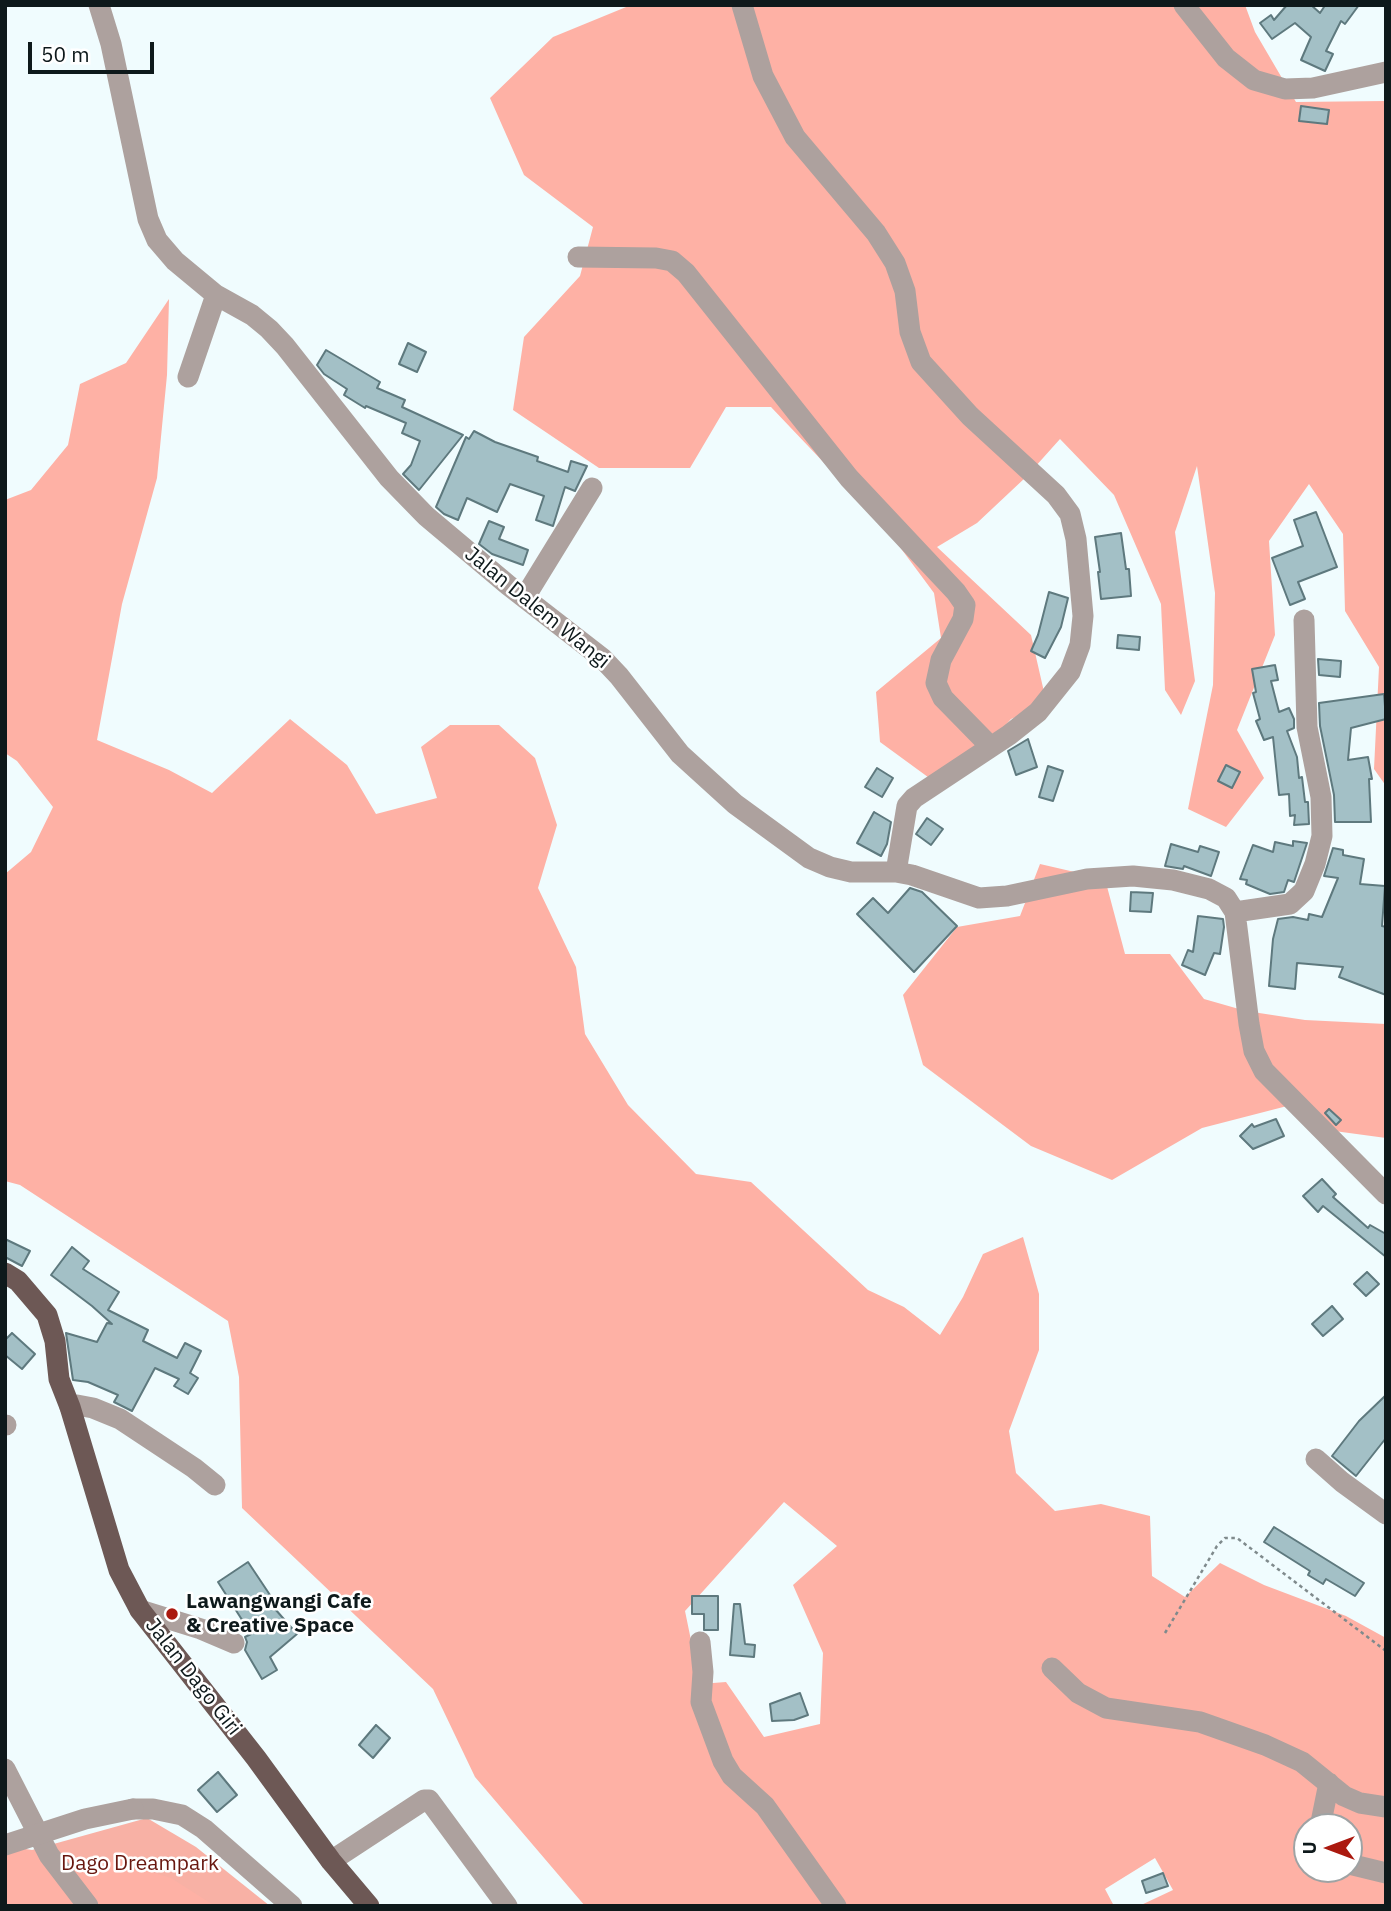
<!DOCTYPE html>
<html>
<head>
<meta charset="utf-8">
<style>
	body { margin:0 }
	#map { position:relative; width:1391px; height:1911px; overflow:hidden; background:#f0fcfe; font-family:"IBM Plex Sans",sans-serif }
	canvas { display:block }
	.frame { position:absolute; inset:0; border:7px solid #0e191b; pointer-events:none }
	.north { position:absolute; left:1293px; top:1813px; width:70px; height:70px; box-sizing:border-box; background:#fff; border:2px solid #9fa3a4; border-radius:50%; rotate:270deg; font-size:19px; font-weight:700; line-height:28px; text-align:center; color:#0e191b }
	.north::after { content:''; display:block; margin:auto; width:24px; height:32px; background:#ab190f; clip-path:polygon(50% 0,100% 100%,50% 72%,0 100%) }
	.scale { position:absolute; left:28px; top:42px; width:126px; height:32px; box-sizing:border-box; border:4px solid #0e191b; border-top:0; padding-left:9px; font-size:21px; line-height:24px; white-space:nowrap; color:#0e191b; -webkit-text-stroke:5px #fff; paint-order:stroke }
</style>
</head>
<body>
<div id="map">
<canvas width="1391" height="1911"></canvas>
<div class="frame"></div>
<div class="north">U</div>
<div class="scale">50 m</div>
</div>
<script>
const ctx = document.querySelector('canvas').getContext('2d');
ctx.lineJoin = 'round';
function fillPath(path, color) { ctx.fillStyle = color; ctx.fill(path, 'evenodd'); }
const poly = rows => new Path2D(rows.map(r => 'M' + r).join(''));
function trace(path, color, width, dash) { ctx.strokeStyle = color; ctx.lineWidth = width; ctx.lineCap = dash ? 'butt' : 'round'; ctx.setLineDash(dash || []); ctx.stroke(path); }
function drawText(font, color, halo, rows, align = 'center') {
  ctx.font = font + ' "IBM Plex Sans",sans-serif'; ctx.lineWidth = 5; ctx.setLineDash([]); ctx.textBaseline = 'middle'; ctx.strokeStyle = halo; ctx.fillStyle = color; for (const [text, x, y, turn = 0] of rows) {
    ctx.save(); ctx.translate(x, y); ctx.rotate((+turn || 0) * Math.PI / 180); ctx.textAlign = isNaN(turn) ? turn : align; if (halo) ctx.strokeText(text, 0, 0); ctx.fillText(text, 0, 0); ctx.restore();
  }
}
fillPath(poly([
	[147,1818,196,1847,270,1906,5,1906,14,1855]
]), '#f8b1a5');
fillPath(poly([
	[631,5,1245,5,1255,32,1296,102,1386,101,1386,786,1374,769,1379,667,1345,611,1343,534,1309,484,1269,541,1275,635,1237,730,1264,778,1226,827,1188,809,1213,685,1215,593,1197,466,1175,532,1195,681,1181,715,1165,690,1161,604,1114,495,1060,439,1026,477,977,523,937,547,1031,635,1047,705,1011,719,977,757,932,780,880,742,876,692,941,638,934,593,885,527,771,407,726,407,690,468,599,468,513,410,524,337,580,276,593,227,524,175,490,98,553,37],
	[169,299,167,375,157,478,122,604,97,740,169,770,212,793,290,719,347,765,376,814,437,798,421,747,450,725,499,725,535,758,557,825,538,888,576,967,585,1034,628,1105,696,1174,751,1182,868,1290,904,1307,940,1335,963,1297,983,1254,1023,1237,1039,1294,1039,1350,1009,1431,1016,1473,1055,1511,1101,1504,1150,1516,1152,1576,1185,1597,1220,1563,1264,1585,1346,1616,1386,1638,1386,1906,1139,1906,1173,1890,1155,1858,1105,1889,1114,1906,585,1906,475,1777,433,1689,242,1508,239,1377,228,1321,20,1185,5,1181,5,874,31,852,53,807,17,761,5,753,5,500,31,490,68,445,80,384,126,363],
	[784,1502,837,1546,793,1585,823,1653,820,1724,764,1737,726,1682,700,1684,685,1611],
	[1307,1827,1349,1827,1349,1869,1307,1869],
	[1040,864,1105,879,1125,954,1170,954,1204,999,1246,1011,1305,1020,1386,1024,1386,1138,1327,1130,1291,1105,1202,1128,1112,1180,1031,1146,923,1065,903,995,957,927,1020,916],
	[5,1846,121,1863,171,1878,215,1906,5,1906]
]), '#feb1a5');
const building = poly([
	[1287,5,1311,5,1320,13,1324,7,1322,5,1359,5,1345,24,1341,21,1326,51,1333,54,1325,71,1301,60,1311,37,1295,23,1272,39,1260,23,1271,15,1274,20,1287,5],
	[1301,106,1329,110,1327,124,1299,121,1301,106],
	[408,343,426,352,417,372,399,364,408,343],
	[326,350,380,382,377,388,405,400,402,407,463,435,419,490,403,474,411,465,420,441,402,433,406,423,366,406,365,408,344,395,347,389,324,374,317,365,326,350],
	[474,431,495,442,538,457,537,461,568,472,571,461,587,466,575,491,565,487,553,526,536,520,544,496,510,484,497,512,467,498,458,520,444,514,436,507,466,437,469,439,474,431],
	[1316,512,1337,567,1298,582,1305,599,1290,605,1272,558,1303,546,1294,520,1316,512],
	[489,521,504,527,499,539,528,550,523,565,492,554,479,544,489,521],
	[1121,533,1126,569,1129,569,1131,596,1101,599,1098,572,1100,572,1095,537,1121,533],
	[1049,592,1068,598,1061,627,1045,658,1031,651,1038,635,1049,592],
	[1118,635,1140,637,1139,650,1117,648,1118,635],
	[1318,659,1341,661,1340,677,1319,675,1318,659],
	[1275,665,1278,680,1271,681,1279,712,1289,708,1294,719,1294,728,1287,731,1297,757,1299,778,1302,777,1305,802,1308,802,1309,824,1294,825,1295,815,1290,816,1289,794,1279,795,1273,737,1264,740,1256,721,1260,719,1253,693,1256,692,1252,669,1275,665],
	[1384,694,1386,719,1351,728,1348,760,1368,757,1372,779,1369,779,1371,822,1335,822,1334,795,1320,726,1319,703,1384,694],
	[1028,739,1037,767,1016,775,1008,751,1028,739],
	[1226,765,1240,772,1232,788,1218,781,1226,765],
	[1048,766,1063,771,1053,801,1039,797,1048,766],
	[877,768,893,778,882,797,865,787,877,768],
	[874,812,891,822,887,844,881,856,857,843,874,812],
	[927,818,943,829,931,845,916,834,927,818],
	[1293,841,1307,843,1294,882,1288,880,1284,892,1270,894,1246,884,1247,880,1240,879,1253,845,1273,852,1275,842,1293,846,1293,841],
	[1171,844,1198,852,1200,846,1219,852,1211,876,1184,866,1183,869,1165,866,1171,844],
	[1333,848,1343,850,1343,855,1364,859,1360,884,1385,886,1382,926,1386,927,1386,995,1339,977,1343,967,1297,963,1295,989,1269,986,1273,939,1278,919,1293,917,1308,920,1309,914,1322,917,1338,878,1324,876,1333,848],
	[910,888,922,892,957,926,914,972,857,914,873,898,888,913,910,888],
	[1131,892,1153,893,1151,912,1130,911,1131,892],
	[1198,916,1223,919,1224,927,1220,954,1214,953,1205,975,1182,965,1188,950,1193,952,1198,916],
	[1329,1109,1341,1120,1336,1125,1325,1113,1329,1109],
	[1276,1119,1284,1136,1253,1149,1240,1136,1252,1124,1254,1127,1276,1119],
	[1322,1179,1336,1194,1333,1197,1368,1228,1370,1225,1386,1234,1386,1257,1323,1206,1318,1212,1303,1196,1322,1179],
	[5,1239,30,1251,22,1266,5,1257,5,1239],
	[72,1247,89,1261,83,1269,119,1292,108,1310,148,1330,143,1341,177,1358,185,1343,201,1351,190,1373,198,1378,188,1394,174,1386,179,1379,155,1368,132,1411,114,1402,118,1395,88,1382,73,1380,66,1333,97,1342,107,1323,112,1324,92,1306,51,1275,72,1247],
	[1367,1272,1379,1284,1366,1296,1354,1284,1367,1272],
	[1332,1306,1343,1319,1323,1336,1312,1324,1332,1306],
	[12,1333,35,1354,22,1369,5,1355,5,1340,12,1333],
	[1386,1395,1386,1438,1356,1476,1332,1456,1359,1421,1386,1395],
	[1274,1527,1364,1583,1355,1596,1326,1579,1323,1584,1308,1575,1310,1571,1264,1542,1274,1527],
	[248,1562,272,1598,268,1601,297,1634,270,1657,277,1670,262,1679,245,1650,247,1642,245,1637,251,1634,218,1582,248,1562],
	[692,1596,718,1596,718,1630,704,1630,704,1614,692,1614,692,1596],
	[734,1604,740,1604,745,1644,755,1645,754,1657,730,1655,734,1604],
	[800,1693,808,1715,794,1720,772,1721,770,1704,800,1693],
	[376,1725,390,1738,373,1758,359,1745,376,1725],
	[218,1772,237,1795,217,1812,198,1790,218,1772],
	[1163,1873,1168,1886,1146,1893,1142,1881,1163,1873]
]);
fillPath(building, '#a3c0c6');
trace(building, '#5e797e', 2);
trace(poly([
	[1165,1633,1217,1546,1225,1538,1237,1538,1386,1651]
]), '#7f8a8c', 2.5, [3.5, 3.5]);
trace(poly([
	[99,5,111,44,148,219,157,240,175,261,216,295,252,315,269,329,285,346,389,478,426,516,508,585,602,658,619,676,680,754,735,804,809,858,830,867,851,872,896,872,912,875,979,898,1007,896,1087,879,1133,876,1173,880,1209,889,1226,898,1235,912,1249,1024,1254,1051,1264,1071,1386,1194],
	[742,5,763,76,795,137,876,233,895,263,905,291,910,332,921,362,970,416,1056,495,1070,514,1076,539,1083,616,1080,645,1070,672,1038,712,1009,735,914,798,907,806,896,872],
	[1184,5,1226,58,1254,80,1285,89,1313,88,1386,72],
	[578,257,656,258,672,261,686,273,849,478,956,592,965,605,963,619,941,660,936,683,943,698,991,747],
	[188,377,216,295],
	[525,597,592,488],
	[1235,912,1290,904,1304,891,1315,864,1322,836,1321,797,1307,727,1304,620],
	[70,1407,77,1405,93,1408,120,1419,194,1468,215,1485],
	[5,1425,6,1425],
	[1316,1459,1342,1482,1386,1514],
	[140,1610,201,1629,234,1643],
	[700,1642,703,1672,701,1702,723,1761,732,1776,765,1806,836,1906],
	[1052,1668,1078,1693,1106,1708,1200,1722,1265,1745,1302,1762,1344,1796,1360,1803,1386,1807],
	[5,1769,49,1855,88,1906],
	[133,1809,153,1809,182,1815,204,1829,292,1906],
	[1320,1827,1329,1783],
	[331,1861,424,1800,429,1800,507,1906],
	[1349,1864,1386,1873]
]), '#ada19e', 21);
trace(poly([
	[5,1273,18,1281,47,1315,55,1341,59,1379,70,1407,119,1570,140,1610,256,1758,331,1861,369,1906]
]), '#6d5855', 21);
trace(poly([
	[5,1845,85,1819,133,1809]
]), '#ada19e', 21);
for (const [x, y, r, color] of [
	[172,1614,7,"#ab190f"]
]) { const dot = new Path2D(); dot.arc(x, y, r, 0, 2 * Math.PI); ctx.fillStyle = color; ctx.fill(dot); trace(dot, '#fff', 2.5); }
drawText('21px', '#0e191b', '#fff', [
	["Jalan Dalem Wangi",537,608,39],
	["Jalan Dago Giri",193,1677,52]
]);
drawText('bold 21px', '#0e191b', '#fff', [
	["Lawangwangi Cafe",186,1602],
	["& Creative Space",186,1626]
], 'left');
drawText('21px', '#68170f', '#fff', [
	["Dago Dreampark",140,1864]
]);
</script>
</body>
</html>
